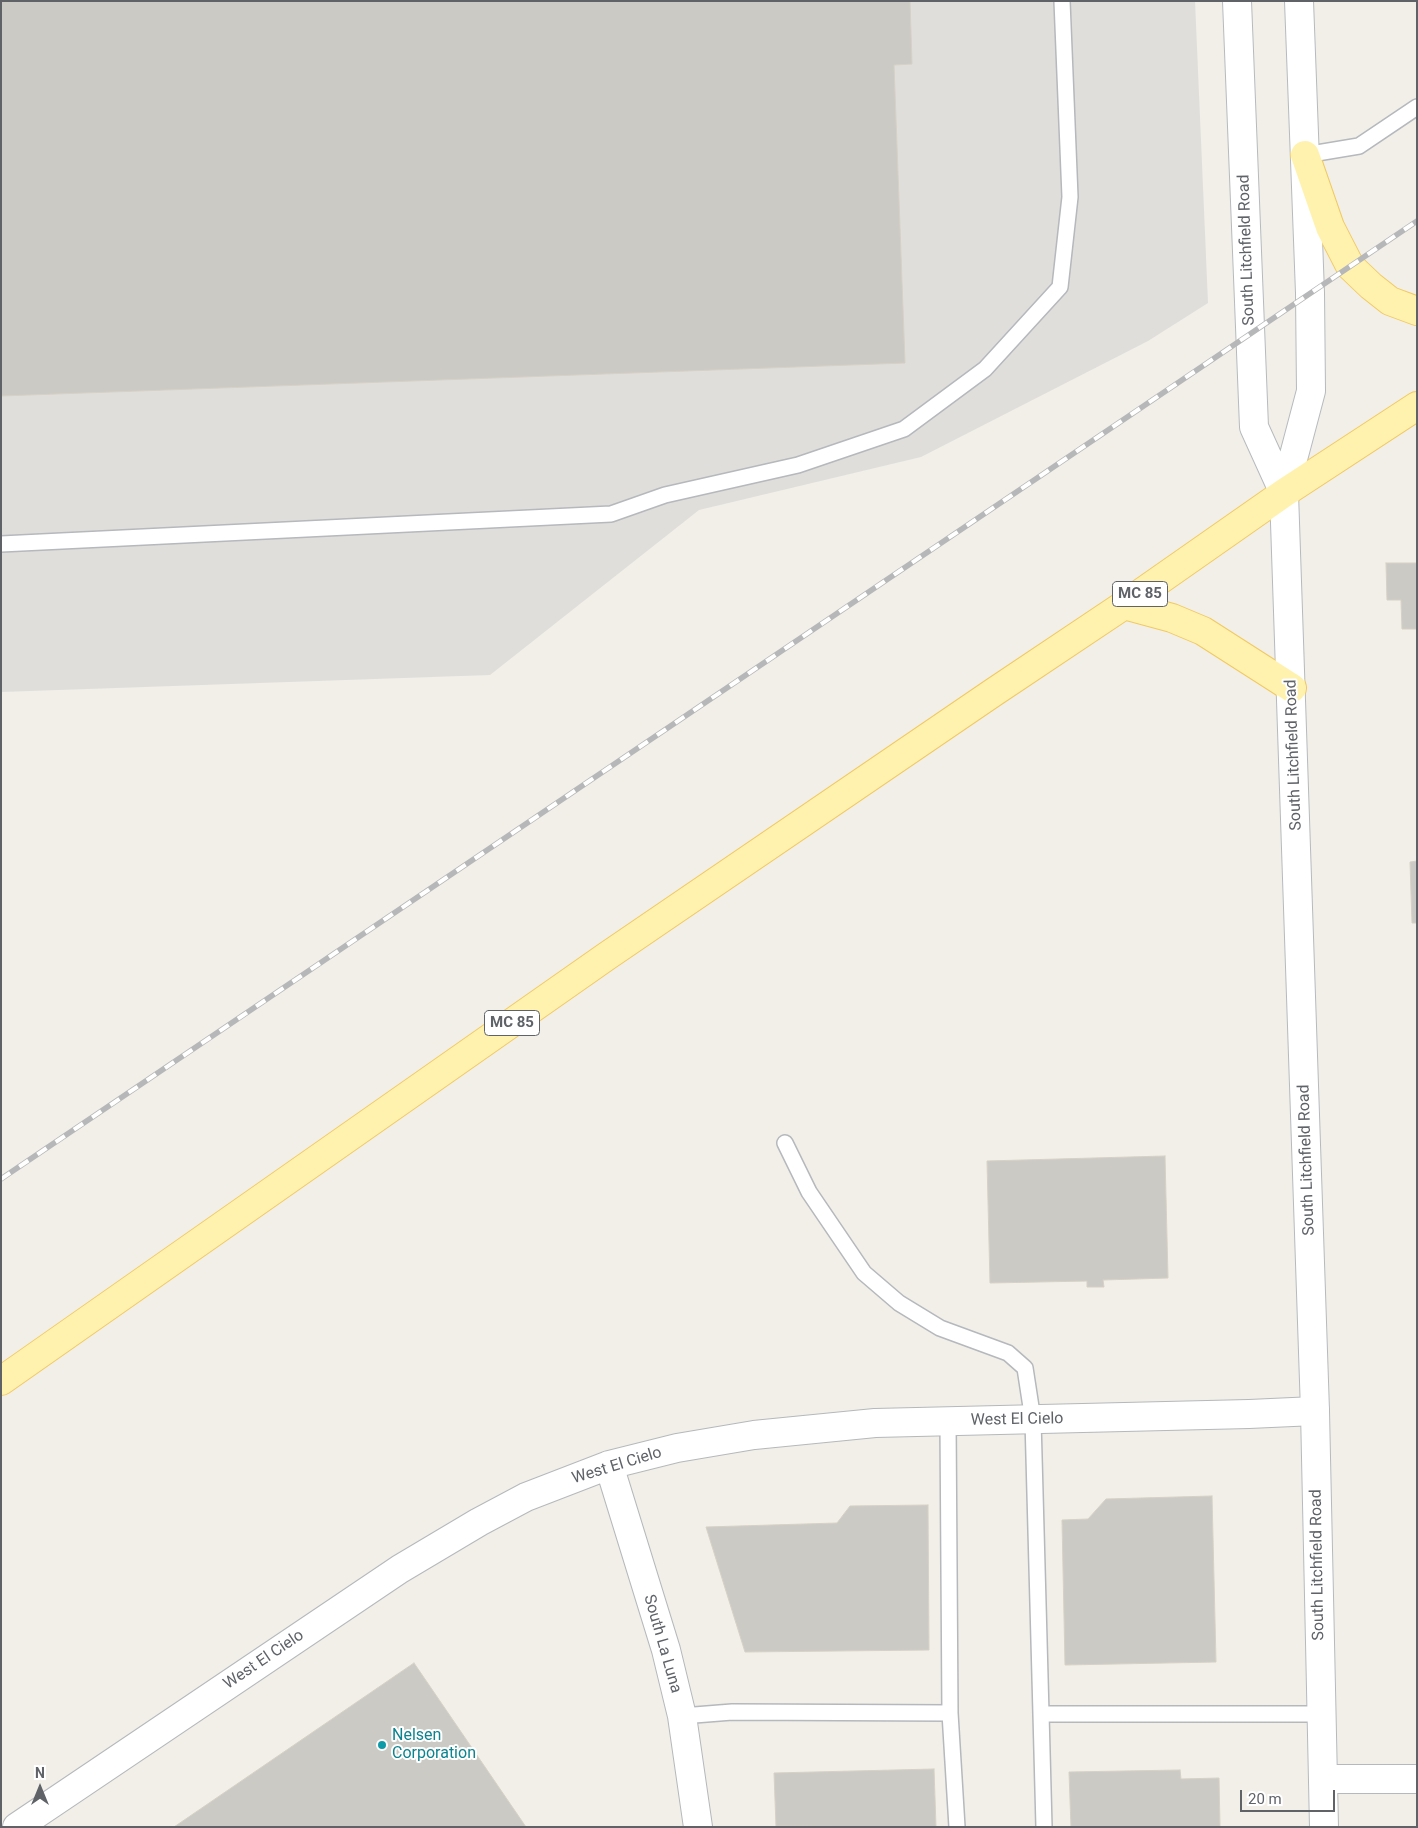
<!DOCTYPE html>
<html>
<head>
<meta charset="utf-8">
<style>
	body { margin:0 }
	#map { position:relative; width:1418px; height:1828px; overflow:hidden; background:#f1efe8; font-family:Roboto,sans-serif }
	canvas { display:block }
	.frame { position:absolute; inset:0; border:2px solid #5f6368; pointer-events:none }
	.north { position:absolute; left:15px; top:1763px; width:50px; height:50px; -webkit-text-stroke:4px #fff; paint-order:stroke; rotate:0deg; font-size:14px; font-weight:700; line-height:20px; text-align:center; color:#5f6368 }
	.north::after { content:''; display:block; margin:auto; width:18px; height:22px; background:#5f6368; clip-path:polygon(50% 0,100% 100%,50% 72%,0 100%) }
	.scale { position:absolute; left:1240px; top:1790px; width:95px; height:22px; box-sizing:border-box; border:2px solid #5f6368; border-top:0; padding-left:6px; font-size:15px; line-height:18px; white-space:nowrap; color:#5f6368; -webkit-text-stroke:4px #fff; paint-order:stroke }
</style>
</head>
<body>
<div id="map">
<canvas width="1418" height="1828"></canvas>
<div class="frame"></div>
<div class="north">N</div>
<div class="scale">20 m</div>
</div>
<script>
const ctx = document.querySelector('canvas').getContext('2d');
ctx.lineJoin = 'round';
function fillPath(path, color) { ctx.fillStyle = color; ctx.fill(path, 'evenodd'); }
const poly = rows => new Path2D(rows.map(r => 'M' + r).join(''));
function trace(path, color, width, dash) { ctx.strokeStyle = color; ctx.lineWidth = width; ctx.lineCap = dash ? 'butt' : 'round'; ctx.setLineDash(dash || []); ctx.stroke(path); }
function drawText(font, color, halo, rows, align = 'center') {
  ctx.font = font + ' Roboto,sans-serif'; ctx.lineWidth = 4; ctx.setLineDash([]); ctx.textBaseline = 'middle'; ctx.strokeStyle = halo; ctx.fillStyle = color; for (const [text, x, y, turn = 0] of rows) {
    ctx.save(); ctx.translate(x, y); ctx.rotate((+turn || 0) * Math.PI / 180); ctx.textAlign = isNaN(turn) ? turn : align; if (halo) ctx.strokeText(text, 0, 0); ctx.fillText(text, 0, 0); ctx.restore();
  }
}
fillPath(poly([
	[1,1,1195,1,1208,303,1148,341,921,457,699,510,490,675,1,692]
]), '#e0deda');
const building = poly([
	[1,1,910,1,912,64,894,65,905,363,1,396,1,1],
	[1386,563,1417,563,1417,629,1402,629,1401,600,1387,600,1386,563],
	[1417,861,1417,923,1412,923,1410,862,1417,861],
	[1165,1156,1168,1278,1103,1280,1104,1287,1087,1287,1087,1281,990,1283,987,1161,1165,1156],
	[1212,1496,1216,1662,1065,1665,1062,1520,1088,1519,1106,1499,1212,1496],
	[928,1505,929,1650,745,1652,706,1527,837,1523,850,1506,928,1505],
	[414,1663,526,1827,174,1827,414,1663],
	[934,1769,936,1827,776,1826,774,1773,934,1769],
	[1180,1770,1181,1779,1219,1778,1220,1827,1071,1827,1069,1772,1180,1770]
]);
fillPath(building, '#cccac5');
trace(building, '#d6d1c6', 1);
const lane = poly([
	[1305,155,1359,146,1417,107],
	[1,544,611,514,665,495,798,465,904,429,985,369,1060,287,1070,197,1062,1],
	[785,1143,809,1192,864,1273,899,1303,940,1328,1008,1353,1025,1368,1033,1420,1041,1714,1322,1714],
	[950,1713,957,1827],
	[1041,1714,1044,1827],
	[682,1716,732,1712,950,1713,948,1421]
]);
const street = poly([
	[609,1465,666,1650,682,1716,698,1827],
	[1323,1779,1417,1779],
	[17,1827,400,1569,479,1522,526,1497,609,1465,677,1448,754,1435,875,1423,1249,1414,1315,1411]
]);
const secondary = poly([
	[1237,1,1254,427,1284,493],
	[1299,1,1310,293,1311,391,1284,493,1315,1411,1324,1827]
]);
const primary = poly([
	[1305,155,1330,227,1350,266,1371,286,1390,301,1417,311],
	[1124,605,1172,618,1203,631,1292,688],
	[1,1381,607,956,994,692,1124,605,1284,493,1417,406]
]);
trace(lane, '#b5b8bc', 18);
trace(street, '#b5b8bc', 30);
trace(secondary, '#b6babf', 30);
trace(primary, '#f2c960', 30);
trace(lane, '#fff', 15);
trace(street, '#fff', 28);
trace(secondary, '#fff', 28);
trace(primary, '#fff2af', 28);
const rail = poly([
	[1,1179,1417,221]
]);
trace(rail, '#b6b7b8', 5.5);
trace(rail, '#fff', 4, [11]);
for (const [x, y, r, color] of [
	[382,1745,5,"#0f9aa8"]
]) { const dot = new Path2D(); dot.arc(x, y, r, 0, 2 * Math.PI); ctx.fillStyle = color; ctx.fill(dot); trace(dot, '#fff', 2); }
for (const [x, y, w] of [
	[1140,594,55],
	[512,1023,55]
]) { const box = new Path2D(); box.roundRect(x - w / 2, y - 12.5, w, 25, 4); ctx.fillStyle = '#fff'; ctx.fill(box); trace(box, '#5f6368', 1); }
drawText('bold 15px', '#5f6368', null, [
	["MC 85",1140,594],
	["MC 85",512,1023]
]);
drawText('16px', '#5f6368', '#fff', [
	["South Litchfield Road",1247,250,-92],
	["South Litchfield Road",1294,755,-92],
	["South Litchfield Road",1307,1160,-92],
	["West El Cielo",1017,1420,-1],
	["West El Cielo",617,1466,-17],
	["South Litchfield Road",1318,1565,-91],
	["South La Luna",662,1644,74],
	["West El Cielo",264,1660,-34]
]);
drawText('16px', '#0d838f', '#fff', [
	["Nelsen",392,1736],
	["Corporation",392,1754]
], 'left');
</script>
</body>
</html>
